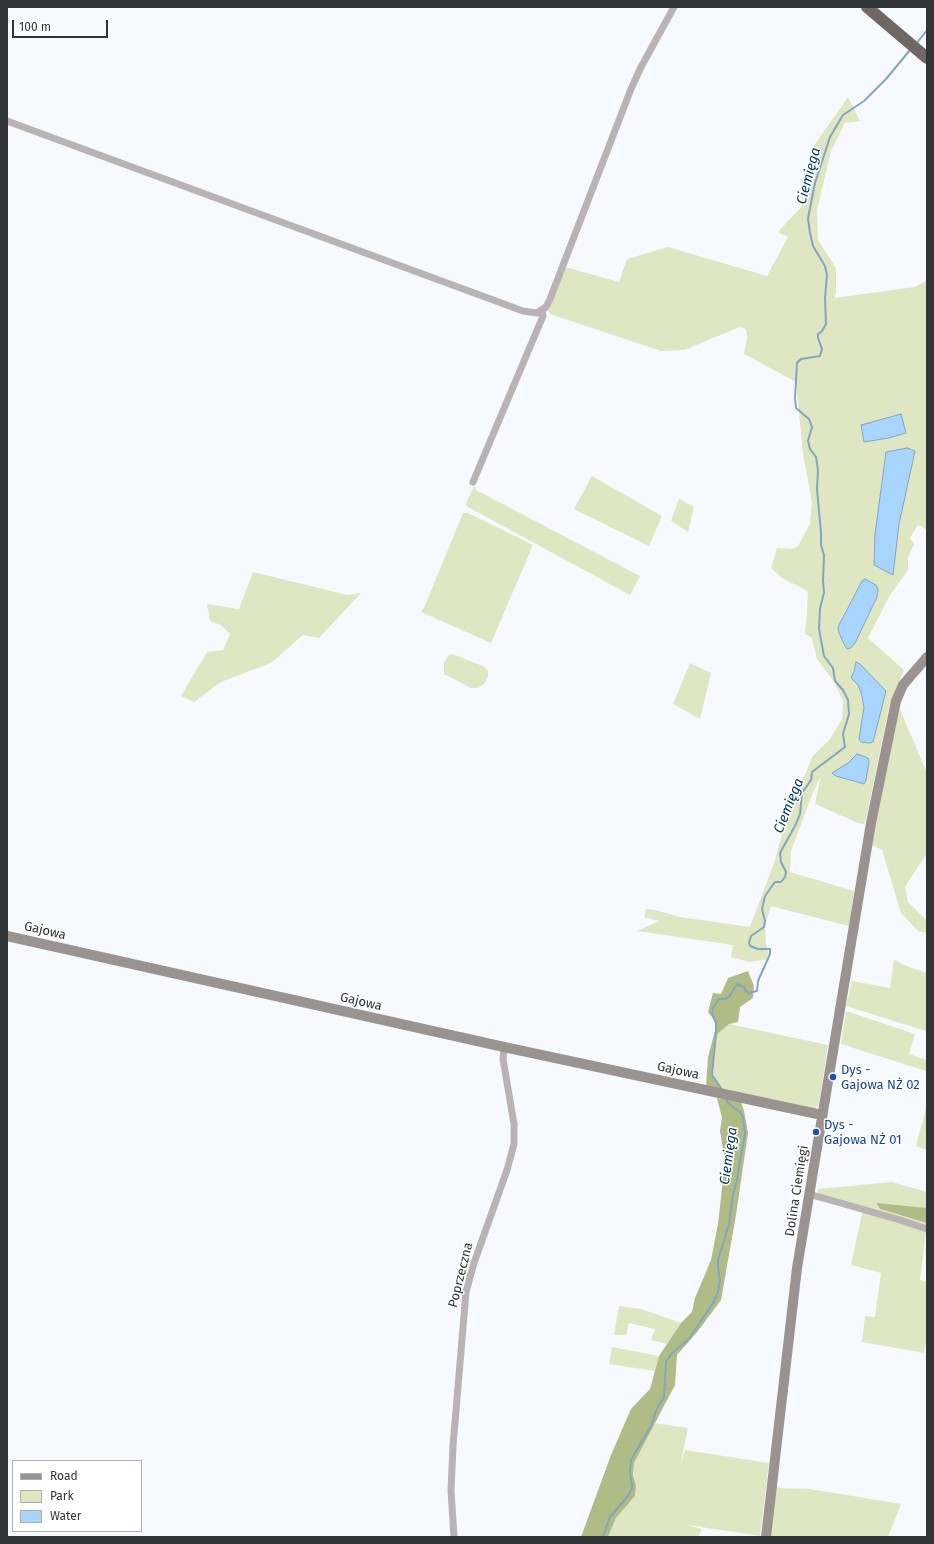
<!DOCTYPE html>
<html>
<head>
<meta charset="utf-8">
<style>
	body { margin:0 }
	#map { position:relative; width:934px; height:1544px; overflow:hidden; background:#f6faff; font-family:"Fira Sans",sans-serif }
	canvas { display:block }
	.frame { position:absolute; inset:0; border:8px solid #313437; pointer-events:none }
	.legend { position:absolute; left:12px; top:1460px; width:130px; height:72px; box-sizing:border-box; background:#fff; border:1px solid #adaeaf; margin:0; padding:5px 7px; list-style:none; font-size:12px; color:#313437 }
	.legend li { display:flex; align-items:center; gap:8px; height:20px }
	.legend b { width:20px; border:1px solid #adaeaf }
	.scale { position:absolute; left:12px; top:20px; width:96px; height:18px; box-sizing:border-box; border:2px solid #313437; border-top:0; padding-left:5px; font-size:12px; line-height:14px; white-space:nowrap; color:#313437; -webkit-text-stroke:3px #fff; paint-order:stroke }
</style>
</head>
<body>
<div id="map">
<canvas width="934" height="1544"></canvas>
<div class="frame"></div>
<ul class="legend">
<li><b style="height:5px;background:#9a9390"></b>Road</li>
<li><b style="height:11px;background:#dee7c2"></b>Park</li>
<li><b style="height:11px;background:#a8d5fe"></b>Water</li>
</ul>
<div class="scale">100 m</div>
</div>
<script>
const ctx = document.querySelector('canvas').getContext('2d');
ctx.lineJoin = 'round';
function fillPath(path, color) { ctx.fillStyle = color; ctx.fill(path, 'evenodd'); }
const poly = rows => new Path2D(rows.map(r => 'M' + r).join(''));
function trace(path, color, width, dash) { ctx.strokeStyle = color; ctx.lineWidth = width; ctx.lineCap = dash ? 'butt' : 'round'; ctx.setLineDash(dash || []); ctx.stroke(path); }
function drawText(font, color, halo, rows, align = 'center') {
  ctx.font = font + ' "Fira Sans",sans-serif'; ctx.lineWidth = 3; ctx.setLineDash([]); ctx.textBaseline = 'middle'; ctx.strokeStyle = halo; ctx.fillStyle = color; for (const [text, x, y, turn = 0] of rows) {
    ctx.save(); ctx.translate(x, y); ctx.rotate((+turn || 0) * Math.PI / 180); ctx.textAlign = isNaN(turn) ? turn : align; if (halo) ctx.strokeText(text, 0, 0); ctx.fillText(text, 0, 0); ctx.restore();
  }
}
fillPath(poly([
	[848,97,860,121,845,123,831,151,817,210,818,240,836,268,836,293,834,298,915,287,927,280,927,530,918,525,910,538,914,544,908,558,908,570,890,595,868,638,904,670,889,707,866,819,864,824,858,823,815,804,821,775,810,800,791,851,790,872,854,891,849,926,771,906,765,926,766,944,770,959,749,962,731,957,733,945,637,931,659,921,644,917,646,909,655,910,680,917,750,927,774,863,783,831,812,757,830,739,842,719,843,701,835,683,817,659,812,638,805,634,807,612,808,591,782,578,771,568,777,548,793,549,798,546,810,524,812,502,803,454,796,382,744,354,747,338,746,329,740,327,684,350,661,351,550,314,548,310,565,267,619,282,627,259,668,247,767,276,788,237,778,232,802,206,801,184,815,144],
	[856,662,860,664,886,691,881,710,859,739,864,707,861,692,858,685,851,678],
	[592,476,662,516,649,546,574,509],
	[474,486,476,490,640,576,630,595,468,507,466,505,467,501],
	[679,499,694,507,688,532,671,521],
	[463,513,468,513,533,545,491,643,421,612,424,608],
	[253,572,347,595,361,593,319,638,303,635,271,663,221,682,194,702,181,696,207,652,223,650,230,634,221,625,210,621,207,604,239,609],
	[452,654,483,666,488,671,488,677,484,684,478,688,471,688,444,674,444,663,448,656],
	[690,663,711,673,700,719,673,704],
	[899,707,927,773,927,853,905,887,908,902,927,921,927,933,918,931,901,913,882,850,872,845,874,829],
	[894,960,909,967,927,973,926,1031,846,1006,852,981,890,988],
	[846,1011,915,1034,909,1054,927,1060,926,1071,841,1044],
	[729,1024,828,1045,819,1103,817,1107,812,1110,722,1089,712,1075,713,1062,716,1034],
	[927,1104,927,1150,916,1146],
	[892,1182,927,1192,927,1208,876,1204,880,1209,927,1223,920,1280,927,1282,927,1334,924,1353,862,1342,865,1316,875,1317,881,1273,851,1265,863,1209,815,1200,818,1189],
	[619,1306,641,1309,681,1323,667,1344,651,1340,655,1329,629,1323,626,1335,614,1335],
	[612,1347,659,1356,655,1371,609,1364],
	[654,1423,688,1428,680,1466,685,1450,769,1463,760,1536,688,1525,702,1529,698,1537,608,1537,616,1518,635,1496,636,1486,633,1475,634,1463],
	[775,1488,810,1489,901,1504,888,1537,771,1537]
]), '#dee7c2');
fillPath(poly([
	[748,971,754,986,753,998,740,1007,738,1022,729,1024,716,1035,712,1075,722,1089,706,1086,708,1057,717,1023,708,1012,713,993,721,994,728,978],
	[717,1098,741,1102,744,1111,748,1133,736,1215,721,1300,698,1331,677,1355,675,1385,634,1463,633,1475,636,1486,635,1496,616,1518,608,1537,581,1537,611,1455,631,1409,650,1389,659,1356,681,1323,692,1312,695,1298,711,1260,718,1224,725,1161,720,1131,722,1118],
	[876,1203,927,1208,927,1223,880,1209]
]), '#b0bc86');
const water = poly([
	[901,414,906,433,889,438,864,442,861,425,901,414],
	[907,448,915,451,899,524,893,575,874,565,875,534,886,452,907,448],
	[865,579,876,585,878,590,877,597,855,643,851,648,847,649,844,644,839,633,838,627,862,581,865,579],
	[856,662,860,664,886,691,873,742,870,743,861,742,859,739,864,707,861,692,858,685,851,678,854,671,856,662],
	[857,754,868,758,869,762,866,780,864,784,836,776,832,773,848,763,857,754]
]);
fillPath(water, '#a8d5fe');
trace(water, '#84a5c2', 1);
trace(poly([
	[916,44,927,30],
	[723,1091,712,1075,716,1034,716,1023,712,1014,713,1008,719,999,725,999,729,997,737,984,744,987,745,990,748,993,757,991,758,981,770,954,770,949,758,949,750,946,749,943,751,936,764,927,765,921,762,909,765,896,775,882,781,882,785,877,786,872,781,862,780,853,796,824,800,814,802,793,811,780,812,772,845,747,843,734,849,714,848,700,843,690,835,681,833,668,824,656,819,629,820,608,824,593,823,581,824,555,821,545,821,533,817,489,818,470,816,457,810,449,808,441,812,427,809,419,796,408,795,398,797,363,801,359,820,356,822,349,818,338,818,334,822,331,826,324,825,298,827,275,825,266,813,246,810,233,808,219,811,203,815,183,830,137,843,115,864,101,886,79,910,50],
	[603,1537,610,1517,628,1496,632,1488,630,1470,631,1460,651,1426,656,1411,664,1397,666,1362,672,1353,689,1339,713,1303,718,1292,720,1280,718,1267,718,1260,729,1224,733,1195,737,1179,745,1133,743,1117,740,1112,728,1103,726,1099]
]), '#84a5c2', 2);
trace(poly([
	[7,121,523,311,537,313,546,307,550,299,631,89,641,67,674,7],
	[473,482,543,316,542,311],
	[809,1194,900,1220,927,1229],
	[454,1537,451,1491,453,1446,466,1292,474,1263,507,1170,514,1144,514,1124,503,1059,504,1047]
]), '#b9b4b3', 7);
trace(poly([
	[7,936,504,1047,822,1115],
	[766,1537,797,1268,871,823,896,701,903,685,927,657]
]), '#9a9390', 10);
trace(poly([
	[867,7,927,58]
]), '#706663', 12);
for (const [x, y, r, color] of [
	[833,1077,4,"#1a4fb4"],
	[816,1132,4,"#1a4fb4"]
]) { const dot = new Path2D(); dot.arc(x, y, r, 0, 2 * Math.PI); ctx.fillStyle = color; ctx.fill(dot); trace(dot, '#fff', 1.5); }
drawText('13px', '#313437', '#fff', [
	["Gajowa",45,931,13],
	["Gajowa",361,1002,13],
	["Gajowa",678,1071,12],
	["Dolina Ciemięgi",797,1191,-81],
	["Poprzeczna",461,1275,-76]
]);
drawText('13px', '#164399', '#fff', [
	["Dys -",841,1070],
	["Gajowa NŻ 02",841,1085],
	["Dys -",824,1125],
	["Gajowa NŻ 01",824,1140]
], 'left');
drawText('italic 14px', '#01365b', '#fff', [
	["Ciemięga",809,176,-75],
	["Ciemięga",789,806,-68],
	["Ciemięga",729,1156,-82]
]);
</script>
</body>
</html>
